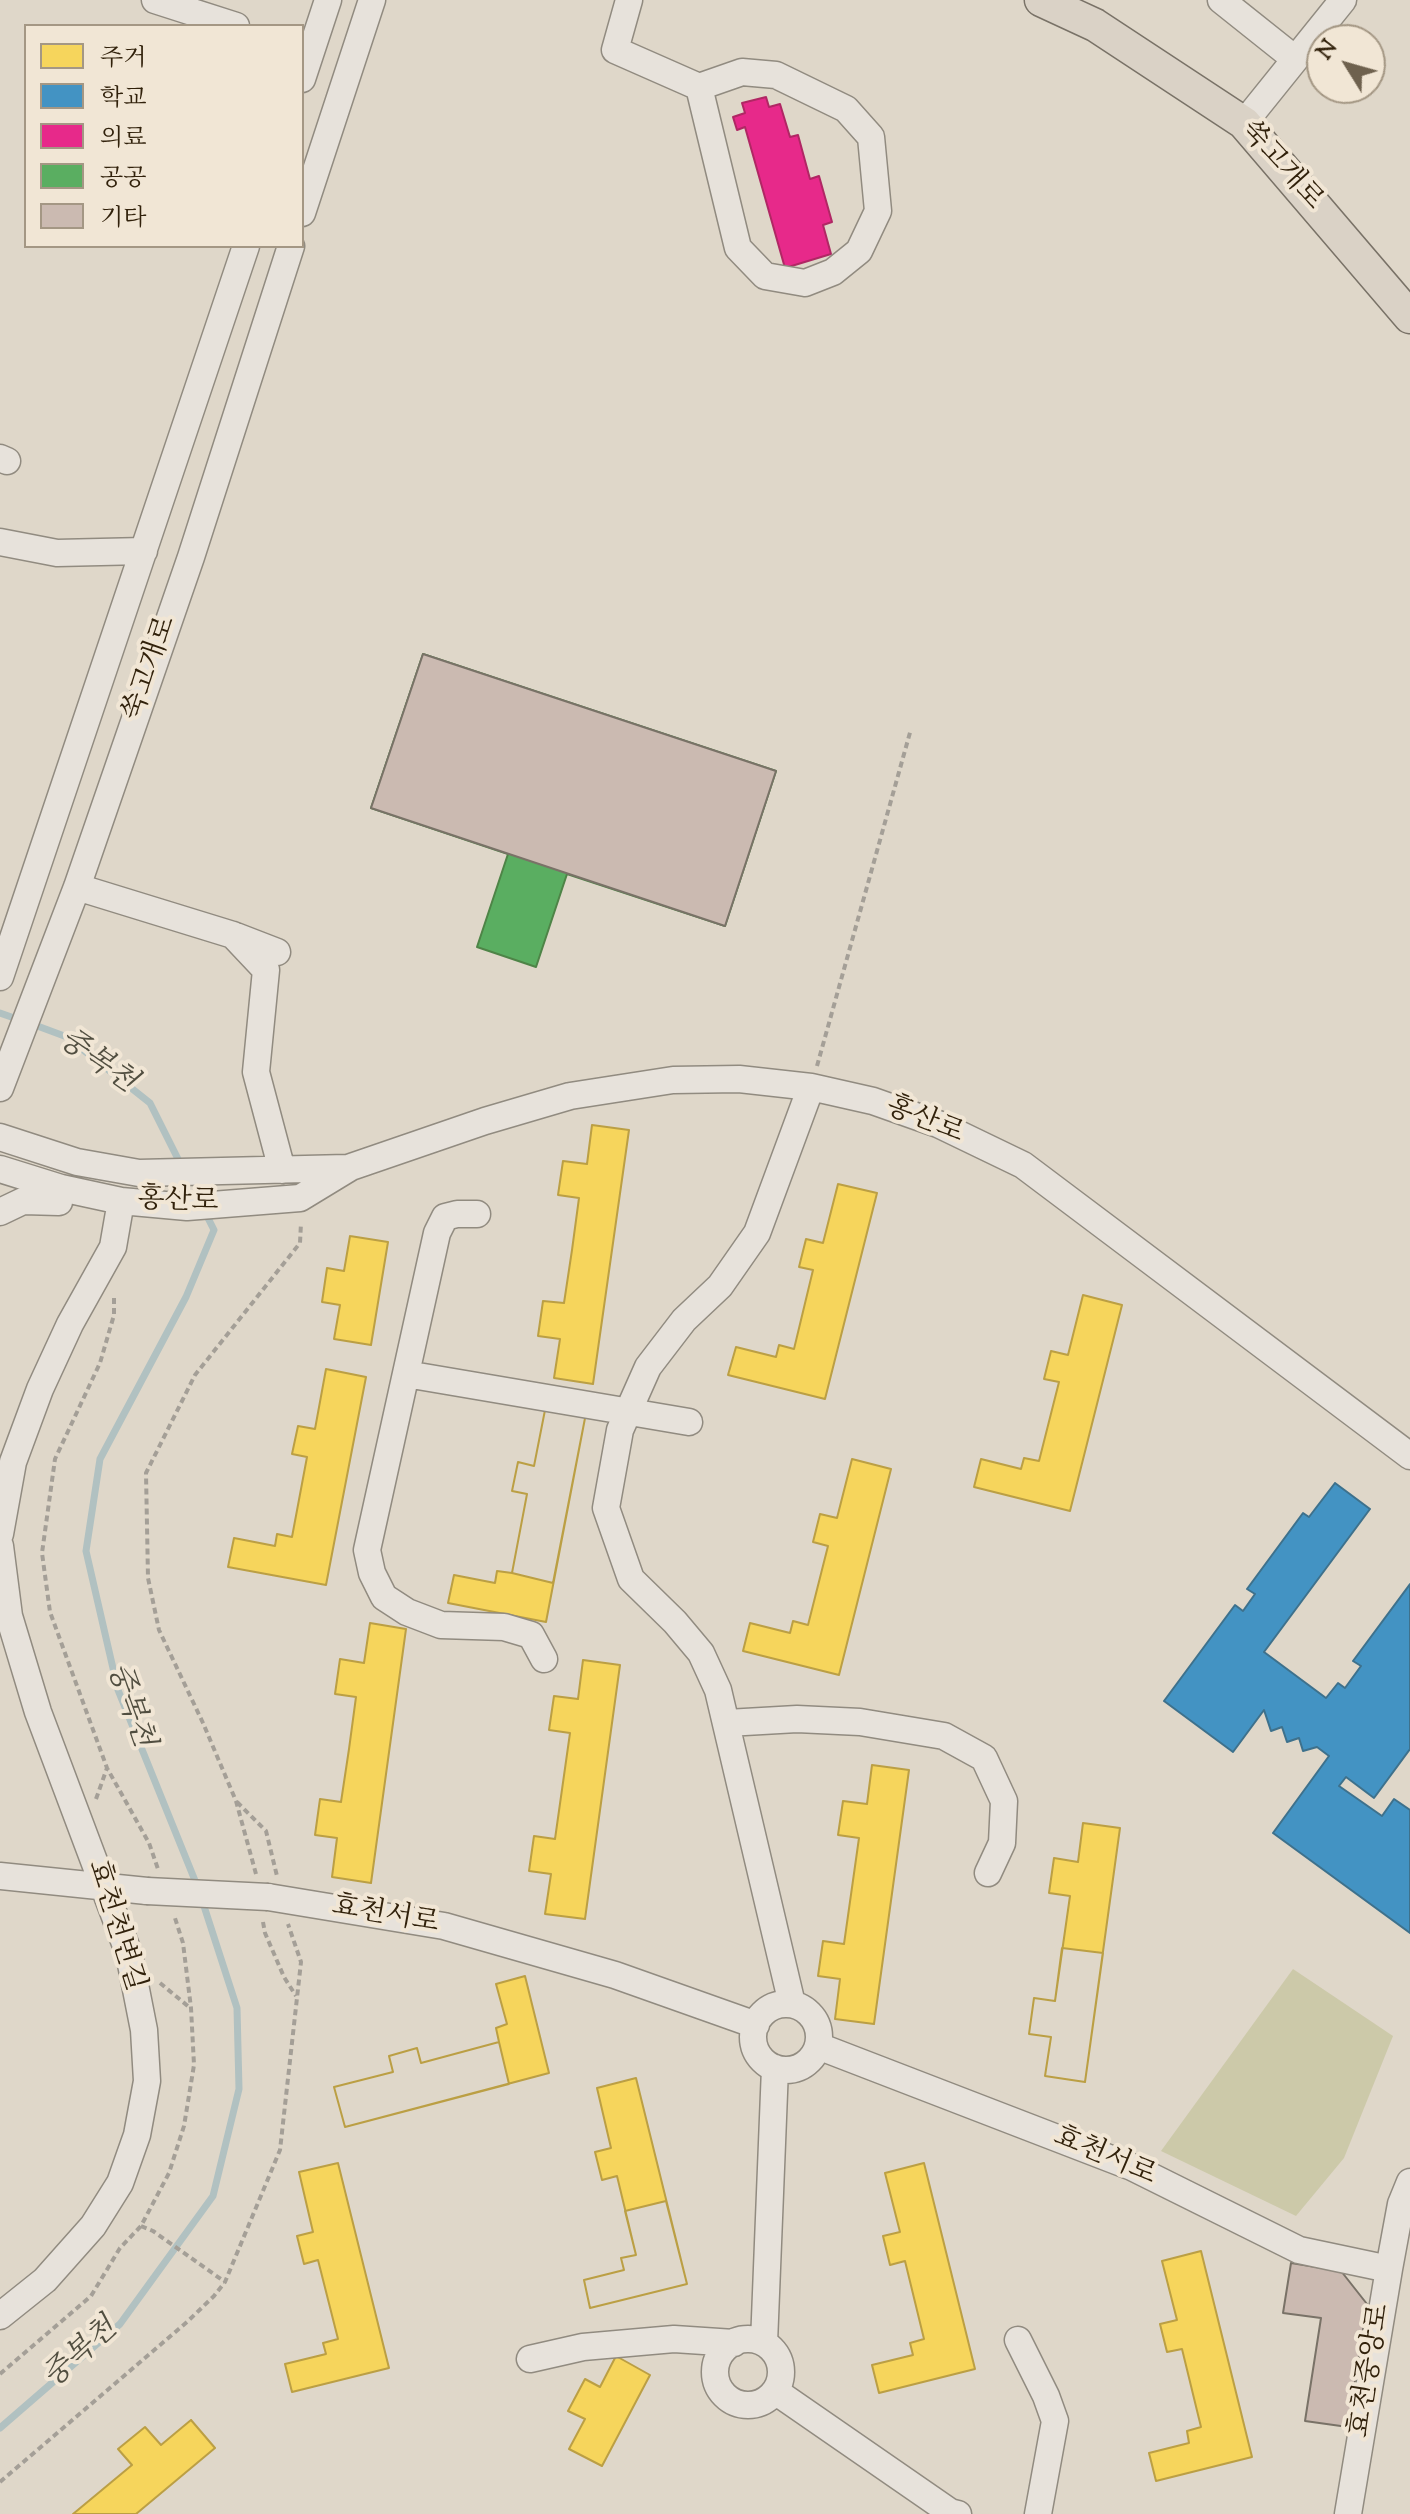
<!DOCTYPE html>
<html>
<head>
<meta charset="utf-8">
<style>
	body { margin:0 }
	#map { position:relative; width:1410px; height:2514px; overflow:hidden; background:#dfd7c9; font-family:"Sorts Mill Goudy","Noto Serif KR",serif }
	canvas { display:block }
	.legend { position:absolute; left:24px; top:24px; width:280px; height:224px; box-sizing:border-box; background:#f1e6d5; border:2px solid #a49784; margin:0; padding:10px 14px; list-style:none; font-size:24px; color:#31210b }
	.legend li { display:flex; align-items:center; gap:16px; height:40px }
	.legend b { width:40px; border:2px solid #a49784 }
	.north { position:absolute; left:1306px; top:24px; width:80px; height:80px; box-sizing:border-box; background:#f1e6d5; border:2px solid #a49784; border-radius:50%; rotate:307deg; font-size:22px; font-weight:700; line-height:32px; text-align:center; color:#31210b }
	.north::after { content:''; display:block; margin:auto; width:28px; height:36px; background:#6e614e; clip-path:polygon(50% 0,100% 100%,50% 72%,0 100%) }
</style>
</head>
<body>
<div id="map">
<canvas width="1410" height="2514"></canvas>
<ul class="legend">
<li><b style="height:22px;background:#f6d55c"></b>주거</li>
<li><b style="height:22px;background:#4393c3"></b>학교</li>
<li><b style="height:22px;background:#e7298a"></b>의료</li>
<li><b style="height:22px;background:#5aae61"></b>공공</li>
<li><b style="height:22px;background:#cbbab1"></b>기타</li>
</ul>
<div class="north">N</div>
</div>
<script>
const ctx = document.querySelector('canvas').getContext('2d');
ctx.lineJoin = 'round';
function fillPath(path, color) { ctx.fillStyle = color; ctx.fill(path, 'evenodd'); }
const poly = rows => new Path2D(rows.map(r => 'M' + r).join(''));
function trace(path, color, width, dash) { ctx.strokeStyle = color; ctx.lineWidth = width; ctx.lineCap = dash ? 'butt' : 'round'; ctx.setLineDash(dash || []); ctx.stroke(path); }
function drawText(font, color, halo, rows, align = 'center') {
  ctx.font = font + ' "Sorts Mill Goudy","Noto Serif KR",serif'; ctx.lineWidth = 8; ctx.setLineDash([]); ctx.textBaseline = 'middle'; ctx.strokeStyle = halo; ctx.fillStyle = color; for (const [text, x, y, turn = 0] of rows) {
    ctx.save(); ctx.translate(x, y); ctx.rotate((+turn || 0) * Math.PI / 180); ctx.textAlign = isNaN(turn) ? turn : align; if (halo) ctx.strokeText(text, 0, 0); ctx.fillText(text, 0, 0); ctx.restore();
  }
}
fillPath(poly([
	[1293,1969,1393,2036,1344,2158,1296,2216,1161,2151]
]), '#ccc9a9');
const homes = poly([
	[592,1125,629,1130,593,1384,554,1378,560,1339,538,1336,543,1301,564,1303,572,1250,579,1198,558,1195,563,1161,587,1164,592,1125],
	[838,1184,877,1193,825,1399,728,1375,736,1347,776,1357,779,1345,794,1349,813,1270,799,1267,806,1239,823,1243,838,1184],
	[350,1236,388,1242,371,1345,334,1339,340,1305,322,1302,327,1268,344,1271,350,1236],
	[1083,1295,1122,1305,1070,1511,974,1487,981,1459,1021,1469,1024,1458,1039,1461,1059,1382,1044,1379,1051,1351,1068,1355,1083,1295],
	[326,1369,366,1377,326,1585,228,1567,234,1538,275,1546,277,1534,292,1537,307,1457,292,1454,298,1426,315,1429,326,1369],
	[546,1405,586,1413,546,1622,448,1603,454,1575,495,1583,497,1571,512,1573,527,1494,512,1491,518,1462,534,1466,546,1405],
	[546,1405,586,1413,553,1583,512,1573,527,1494,512,1491,518,1462,534,1466,546,1405],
	[852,1459,891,1469,839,1675,743,1651,750,1623,790,1633,793,1621,808,1625,828,1546,813,1542,820,1514,837,1518,852,1459],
	[370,1623,406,1629,371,1883,332,1877,337,1838,315,1835,320,1799,341,1802,349,1749,356,1697,335,1694,340,1659,364,1663,370,1623],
	[583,1660,620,1665,585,1919,545,1914,551,1874,529,1871,534,1836,555,1839,570,1733,549,1730,554,1696,578,1699,583,1660],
	[872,1765,909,1770,874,2024,835,2019,840,1979,818,1976,823,1941,844,1944,859,1838,838,1835,843,1801,867,1804,872,1765],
	[1083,1823,1120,1828,1085,2082,1045,2076,1051,2037,1029,2034,1034,1998,1055,2001,1070,1896,1049,1893,1054,1858,1078,1862,1083,1823],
	[1062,1948,1103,1953,1085,2082,1045,2076,1051,2037,1029,2034,1034,1998,1055,2001,1062,1948],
	[525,1976,549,2073,345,2127,334,2087,393,2072,389,2056,417,2048,421,2063,499,2042,496,2028,507,2024,496,1984,525,1976],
	[499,2042,509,2084,345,2127,334,2087,393,2072,389,2056,417,2048,421,2063,499,2042],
	[636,2078,687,2284,590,2308,584,2280,624,2270,621,2258,636,2255,617,2176,602,2180,595,2152,611,2148,597,2088,636,2078],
	[338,2163,389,2368,292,2392,285,2364,326,2354,323,2343,338,2339,318,2260,304,2264,297,2236,313,2232,299,2172,338,2163],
	[924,2163,975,2369,879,2393,872,2365,913,2355,910,2343,924,2339,905,2261,890,2265,883,2236,900,2232,885,2173,924,2163],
	[666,2201,687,2284,590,2308,584,2280,624,2270,621,2258,636,2255,625,2211,666,2201],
	[1201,2251,1252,2457,1156,2481,1149,2453,1189,2443,1187,2431,1201,2427,1182,2349,1167,2352,1160,2324,1177,2320,1162,2261,1201,2251],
	[616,2356,650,2375,602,2466,569,2449,585,2419,568,2411,585,2379,600,2387,616,2356],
	[191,2420,215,2448,136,2514,73,2514,132,2465,118,2449,145,2427,161,2445,191,2420]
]);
fillPath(homes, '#f6d55c');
trace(homes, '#bb9f44', 2);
const schools = poly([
	[1335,1483,1370,1509,1264,1652,1326,1698,1338,1683,1345,1688,1361,1666,1353,1661,1410,1584,1410,1749,1374,1798,1346,1777,1339,1786,1382,1816,1394,1799,1410,1810,1410,1933,1273,1833,1329,1756,1317,1747,1303,1751,1299,1738,1287,1742,1282,1727,1271,1731,1264,1710,1233,1752,1164,1701,1235,1605,1243,1611,1255,1594,1247,1589,1303,1513,1309,1517,1335,1483]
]);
fillPath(schools, '#4393c3');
trace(schools, '#3e718c', 2);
const health = poly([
	[766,97,769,107,780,104,790,137,798,135,810,179,819,176,832,222,823,225,831,254,785,268,745,127,737,130,733,117,745,113,742,103,766,97]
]);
fillPath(health, '#e7298a');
trace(health, '#b02764', 2);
const public = poly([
	[423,654,776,771,725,926,567,874,536,967,477,947,508,854,371,808,423,654]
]);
fillPath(public, '#5aae61');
trace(public, '#4e8447', 2);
trace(poly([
	[0,1013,20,1020],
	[32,1024,67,1037,150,1103,182,1167],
	[198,1888,118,1690,86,1551,100,1459,186,1297,214,1230,204,1210],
	[0,2428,120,2324,213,2196,239,2089,237,2008,202,1900]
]), '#b1c1c1', 7);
const building = poly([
	[423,654,776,771,725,926,371,808,423,654],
	[1291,2263,1341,2271,1367,2304,1348,2427,1305,2421,1321,2318,1283,2313,1291,2263]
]);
fillPath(building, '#cbbab1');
trace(building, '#797267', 2);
const minor = poly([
	[155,0,236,26],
	[629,0,615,50,699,87,742,72,776,75,846,109,871,137,878,211,859,251,833,272,805,283,765,276,738,248,699,87],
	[1221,0,1295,59],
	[302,79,328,0],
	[1244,123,1343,0],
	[302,213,372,0],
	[0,458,7,461],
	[0,542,57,553,144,551],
	[77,887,233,935,277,952],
	[233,935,266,970,256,1072,282,1170],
	[0,977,246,246],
	[0,1088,77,887,191,557,291,246],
	[0,1137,77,1162,139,1173,347,1168],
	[0,1169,61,1188,121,1201,187,1207,300,1198,351,1167,485,1121,570,1096,673,1080,739,1079,811,1087,873,1101,938,1124,1023,1165,1410,1456],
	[0,1212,23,1201,59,1202,61,1188],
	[477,1214,457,1214,445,1217,437,1233,367,1550,372,1573,384,1597,407,1612,441,1625,504,1627,531,1635,544,1659],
	[406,1374,689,1422],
	[0,1534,13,1462,40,1389,70,1324,113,1247,121,1201],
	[0,1546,9,1616,38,1712,129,1954,144,2030,147,2081,137,2135,120,2183,93,2226,45,2280,0,2316],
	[727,1723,797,1719,860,1722,944,1736,984,1758,1004,1801,1002,1843,988,1873],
	[0,1876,147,1891],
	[268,1897,444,1926,615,1975,756,2025],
	[792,2004,718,1690,701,1653,675,1622,631,1579,606,1508,620,1430,648,1367,684,1320,720,1286,757,1233,811,1087],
	'753 2037a33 33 0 1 1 66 0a33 33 0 1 1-66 0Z',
	[818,2046,1132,2167,1299,2250,1389,2269],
	'715 2372a33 33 0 1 1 66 0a33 33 0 1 1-66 0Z',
	[1018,2340,1046,2396,1055,2421,1038,2514],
	[764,2343,775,2068],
	[530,2359,583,2347,674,2339,734,2343],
	[775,2391,950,2512,958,2514],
	[1348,2514,1389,2269,1401,2204,1410,2182]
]);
const major = poly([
	[1041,0,1095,25,1244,123,1410,317]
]);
trace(minor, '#918b80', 29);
trace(major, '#797267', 35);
trace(poly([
	[817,1066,911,729],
	[114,1298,114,1315,100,1363,55,1459,42,1553,50,1612,107,1768,149,1843,158,1869],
	[96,1799,107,1768],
	[237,1802,266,1831,277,1876],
	[256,1874,236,1801,203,1723,159,1630,148,1578,146,1473,195,1375,300,1243,301,1223],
	[263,1922,265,1933,284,1977,296,1996],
	[160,1983,189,2007],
	[141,2226,153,2231,225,2282],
	[0,2374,91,2296,120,2248,141,2226,169,2173,184,2126,194,2065,191,2008,183,1943,174,1915],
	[0,2482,187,2322,214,2296,225,2282,280,2150,301,1962,288,1924]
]), '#a49f97', 4, [6, 4]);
trace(minor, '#e7e2db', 26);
trace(major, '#dad2c6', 32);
const minorBridge = poly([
	[147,1891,268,1897]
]);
trace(minorBridge, '#918b80', 29, []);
trace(minorBridge, '#e7e2db', 26);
drawText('28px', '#31210b', '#f1e6d5', [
	["쑥고개로",1280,167,48],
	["쑥고개로",152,669,-71],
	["홍산로",924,1122,22],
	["홍산로",178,1203,2],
	["효천서로",385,1917,10],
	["효천천변길",114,1926,73],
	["효천서로",1104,2158,23],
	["효천중앙로",1372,2371,-81]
]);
drawText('italic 30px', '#514e40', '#f1e6d5', [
	["중복천",96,1063,35],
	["중복천",128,1706,71],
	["중복천",82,2355,-42]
]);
</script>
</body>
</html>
